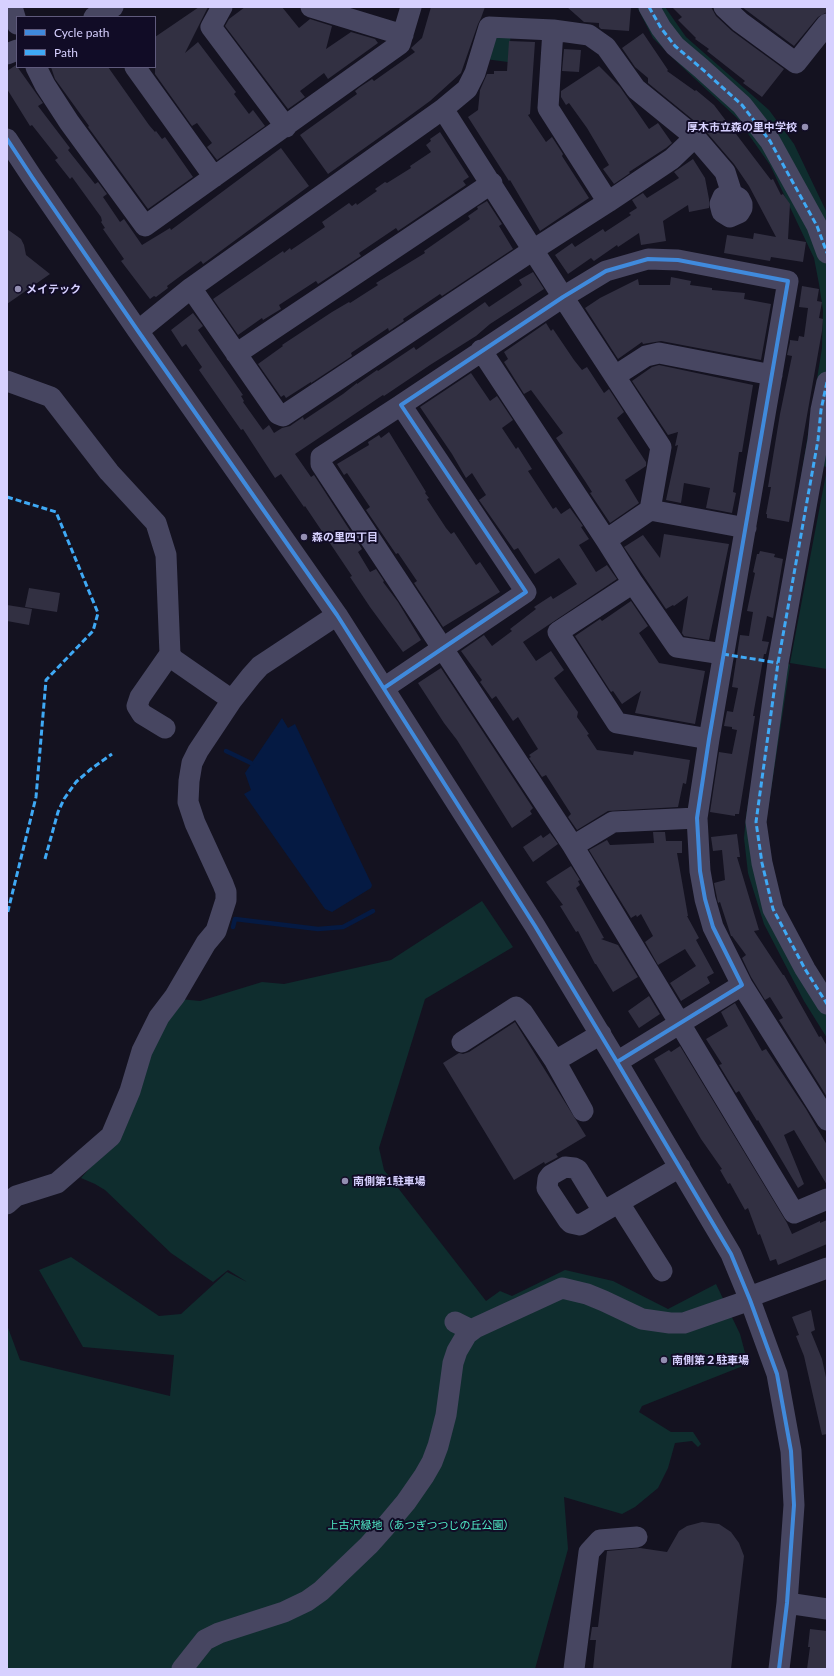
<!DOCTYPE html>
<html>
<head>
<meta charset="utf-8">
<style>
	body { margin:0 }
	#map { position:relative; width:834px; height:1676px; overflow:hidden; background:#141220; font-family:Lato,sans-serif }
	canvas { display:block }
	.frame { position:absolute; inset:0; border:8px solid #d7d1ff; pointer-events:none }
	.legend { position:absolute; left:16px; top:16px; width:140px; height:52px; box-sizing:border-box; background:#110c26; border:1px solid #605b7d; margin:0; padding:5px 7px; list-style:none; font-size:12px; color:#d7d1ff }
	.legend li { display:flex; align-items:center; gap:8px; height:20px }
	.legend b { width:20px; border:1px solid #605b7d }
</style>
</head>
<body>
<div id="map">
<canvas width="834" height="1676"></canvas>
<div class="frame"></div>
<ul class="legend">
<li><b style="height:5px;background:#408adc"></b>Cycle path</li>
<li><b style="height:5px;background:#3fa9f5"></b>Path</li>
</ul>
</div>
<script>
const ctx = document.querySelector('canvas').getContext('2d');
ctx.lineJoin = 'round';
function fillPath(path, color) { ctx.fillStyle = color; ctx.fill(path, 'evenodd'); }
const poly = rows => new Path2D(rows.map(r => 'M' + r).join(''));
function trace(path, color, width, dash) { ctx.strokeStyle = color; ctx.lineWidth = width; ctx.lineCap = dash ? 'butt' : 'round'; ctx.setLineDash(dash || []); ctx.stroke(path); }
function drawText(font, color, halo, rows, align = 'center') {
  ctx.font = font + ' Lato,"Noto Sans JP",sans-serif'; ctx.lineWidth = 4; ctx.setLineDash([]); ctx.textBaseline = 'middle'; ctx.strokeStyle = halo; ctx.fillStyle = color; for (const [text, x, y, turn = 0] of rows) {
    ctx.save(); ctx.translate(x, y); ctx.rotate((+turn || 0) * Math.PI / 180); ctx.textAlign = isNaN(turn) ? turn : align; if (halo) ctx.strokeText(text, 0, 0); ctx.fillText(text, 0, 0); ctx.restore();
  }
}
fillPath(poly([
	[637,7,665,7,686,37,769,110,794,144,827,213,827,467,822,466,788,663,790,665,766,823,777,904,827,991,827,1038,804,1001,764,924,748,873,744,838,746,816,822,348,823,310,819,284,814,258,770,165,737,118,679,64,653,38],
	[511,33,508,62,485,59,491,37],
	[826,474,827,474,827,669,790,663],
	[482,901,513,947,425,999,379,1148,384,1170,486,1301,500,1291,512,1296,565,1270,613,1281,668,1309,716,1284,740,1334,748,1364,642,1406,639,1412,671,1432,693,1432,701,1444,698,1447,692,1441,675,1443,668,1468,658,1488,635,1507,622,1514,564,1497,568,1549,535,1669,7,1669,7,1325,20,1360,170,1396,174,1355,83,1347,39,1270,71,1257,159,1316,181,1314,227,1272,247,1282,228,1270,213,1282,171,1253,105,1190,95,1184,81,1178,98,1159,147,1054,180,999,200,1001,262,982,284,984,391,960]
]), '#0f2d2e');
fillPath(poly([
	[282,718,288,728,295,724,372,885,371,888,332,912,325,909,244,794,251,790,245,773]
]), '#051a43');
trace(poly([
	[226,751,251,763],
	[233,927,235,919,318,929,343,927,373,911]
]), '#051a43', 4.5);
fillPath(poly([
	[199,7,208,7,185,53,198,42,236,92,234,94,249,114,253,110,265,126,217,160,207,147,212,143,197,123,192,126,155,74,155,37],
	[245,7,282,7,299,28,310,19,332,26,326,49,351,32,375,39,378,43,328,79,324,73,300,91,305,97,288,109,225,26,229,19],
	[431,7,485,7,481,18,478,24,461,73,430,101,404,120,328,174,300,135,357,94,355,91,360,87,372,79,374,81,415,52,411,48,422,38],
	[567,7,631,7,629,31,601,29,599,27,599,23,584,22],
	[672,7,711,7,716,16,732,31,784,69,762,97,743,83,745,81,707,51,709,49,695,39,696,38,678,20,682,17],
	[742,7,827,7,827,12,818,17,794,46],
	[643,33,668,70,667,71,695,91,696,90,714,105,771,180,773,179,781,195,783,194,790,204,788,239,806,242,803,262,771,257,770,261,724,253,727,235,753,239,754,233,776,237,749,186,734,164,703,128,648,83,648,78,635,67,622,48],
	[509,41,535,42,530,114,528,115,546,142,552,137,563,154,562,156,589,198,540,231,510,180,509,181,468,117,478,110,480,90,487,74,494,74,494,71,507,71],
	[564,49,581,50,579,72,562,71],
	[16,65,43,103,38,106,70,148,68,150,95,184,98,182,107,194,103,197,120,222,124,219,142,245,170,228,171,230,281,148,309,186,203,264,201,261,190,269,167,286,168,288,156,297,154,296,150,299,121,261,124,259,103,229,105,228,101,222,102,221,101,217,72,177,70,179,55,160,58,158,32,125,30,126,7,89,7,71],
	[599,66,620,87,649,129,658,123,672,143,666,148,629,172,630,173,614,184,603,169,609,165,587,128,569,103,566,105,561,97,561,91],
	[51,67,108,67,149,125,155,132,156,131,162,139,165,137,193,177,148,209,88,127,89,126,55,79],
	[440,132,469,177,463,181,466,185,398,231,396,228,359,253,361,256,318,284,316,281,279,305,281,309,263,320,262,318,238,335,213,299,283,251,284,253,290,248,291,250,325,227,322,222,349,203,352,206,356,203,357,205,377,191,375,189,385,182,387,183,411,168,410,166,431,152,426,145,431,141,430,139],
	[693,159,705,178,709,199,709,208,689,212,688,205,663,221,666,241,641,245,639,233,618,247,617,245,594,261,591,258,568,274,555,255,572,243,575,247,603,229,605,232,631,215,629,213,637,208,632,200,643,193,647,198,679,178,674,172],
	[487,201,502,224,499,226,513,249,442,296,440,294,403,319,404,321,389,331,388,328,351,353,352,356,311,383,311,382,286,398,284,395,281,397,258,364,283,346,282,345,332,312,349,302,350,303,378,285,376,283,425,253,424,251,470,219,468,216,478,209,477,207],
	[7,229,21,239,24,245,26,255,50,274,7,304],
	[533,272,544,289,490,324,476,336,430,365,384,396,383,395,295,454,311,477,314,475,362,549,358,552,370,572,376,569,384,581,383,582,398,602,421,640,403,652,370,607,350,577,352,576,305,506,304,507,281,474,275,478,243,429,241,430,199,370,202,367,186,344,182,347,171,330,193,313,203,326,198,330,243,395,241,396,244,401,243,402,263,430,269,425,274,433,282,428,290,426,303,417,304,420,343,394,357,383,357,384,377,370,378,371,414,347,416,350,485,302,489,307,522,285,519,280],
	[671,277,691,281,690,285,712,288,712,290,745,293,744,299,771,304,761,360,661,341,643,344,642,342,618,359,585,308,600,298,638,279,639,285,670,285],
	[802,286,819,289,817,301,822,302,819,318,823,319,822,331,803,438,789,522,767,518,767,514,766,514,771,487,768,487,780,414,792,356,787,355,790,342,790,340,798,341,799,336,804,337,808,308,799,307],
	[546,323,551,331,553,329,574,360,582,370,587,367,604,393,609,389,624,412,617,418,646,462,646,466,625,480,639,503,610,523,590,493,592,492,585,481,556,438,563,433,531,390,524,394,504,362,508,359,504,352],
	[659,365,753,385,742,452,739,452,733,492,736,493,732,513,706,508,710,488,684,483,681,503,666,500,678,445,675,446,678,432,668,435,632,381,652,367],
	[471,373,490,401,497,396,513,420,502,428,516,449,518,447,532,469,528,471,553,509,556,507,561,514,570,508,583,526,581,527,589,539,579,545,596,572,607,565,617,579,523,642,536,661,551,651,564,670,554,678,578,712,577,717,589,734,587,735,597,750,633,755,634,751,690,760,686,784,683,783,678,807,608,811,577,830,568,817,571,814,546,775,542,777,529,758,531,757,529,755,538,749,518,717,513,721,496,696,492,699,480,682,482,680,461,651,484,635,492,646,512,631,510,629,536,609,534,607,551,596,553,599,577,584,559,558,535,574,518,548,514,550,479,500,486,495,472,473,466,478,452,454,420,407],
	[389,432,426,492,425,493,429,498,427,499,446,528,451,534,454,532,476,565,480,562,500,592,443,627,414,583,417,581,398,553,396,554,366,510,370,507,347,473,344,475,337,464,369,445,368,442,379,435,381,438],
	[664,534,729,544,709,640,684,636,682,633,688,596,674,606,673,605,666,609,624,547,643,535,660,558],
	[760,551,775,554,774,557,783,559,773,618,767,616,762,641,769,642,766,654,764,654,753,716,755,716,739,814,735,814,735,816,710,812,719,752,732,754,737,730,732,729,732,727,724,726,727,711,733,712,738,688,732,687,740,635,749,636,753,612,747,611,755,573,753,572,757,554,759,554],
	[29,588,60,593,57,612,25,607],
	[631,601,648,626,639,633,659,663,705,671,695,724,635,713,641,691,622,704,613,691,611,692,575,636,600,619,602,621],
	[7,605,32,609,29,625,7,621],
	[441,668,533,808,530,811,532,814,512,828,457,740,444,723,418,683],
	[653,832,665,832,666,841,682,841,682,853,677,853,688,916,687,916,699,938,696,940,714,973,707,977,710,983,681,1001,670,983,696,966,685,949,658,965,645,942,653,936,641,914,637,917,636,915,631,918,589,850,607,840,610,845,654,843],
	[550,833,558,844,533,862,523,847,541,835,543,838],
	[737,834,740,857,737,857,759,930,754,931,783,975,784,975,819,1037,821,1036,827,1046,827,1097,779,1020,783,1018,770,997,765,1000,751,977,742,958,746,955,732,936,731,936,720,902,718,903,714,883,725,880,722,850,713,851,711,837],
	[571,866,580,880,578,881,580,885,576,888,604,938,601,939,618,945,638,977,613,992,596,964,595,964,578,931,576,932,560,906,563,905,546,882],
	[649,996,660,1014,639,1028,628,1011],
	[735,1003,762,1051,766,1049,806,1109,827,1145,827,1185,794,1130,784,1135,804,1184,798,1188,758,1120,757,1121,739,1091,736,1093,719,1065,722,1064,706,1039,728,1026,721,1012],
	[515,1022,586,1136,556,1154,558,1157,545,1164,544,1162,514,1180,443,1063,459,1053,463,1054,469,1052],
	[680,1046,787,1223,792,1234,820,1221,820,1223,827,1220,827,1244,778,1265,776,1259,770,1261,760,1234,758,1235,748,1208,745,1210,730,1183,728,1184,720,1170,722,1169,701,1139,654,1059,669,1050,671,1052],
	[811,1310,815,1330,811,1332,822,1359,827,1382,827,1434,822,1435,804,1356,796,1336,799,1335,792,1317],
	[702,1522,719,1524,731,1532,739,1543,744,1556,731,1669,593,1669,596,1640,590,1640,592,1627,598,1627,607,1551,640,1548,667,1552,679,1531,687,1526],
	[810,1629,827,1631,827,1669,807,1669,810,1647,808,1647]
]), '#323042');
trace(poly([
	[12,7,17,24],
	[222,7,211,27,286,127],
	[311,7,403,35],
	[649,7,661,28,675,46,701,68,742,105,770,141,817,226,827,253],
	[724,7,740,22,796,63,827,24],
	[94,17,113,7],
	[553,30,548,108,608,202],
	[7,54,17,50],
	[36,67,45,85,69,122,145,226,400,44,411,7],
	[135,67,214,177],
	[443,109,563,297,661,447,650,510,606,540],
	[7,139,32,177,138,331,337,615,535,926,617,1062,731,1254,750,1300,777,1374,791,1451,794,1505,787,1603,779,1669],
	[191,288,278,414,283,416,533,250,608,202,672,159,695,137],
	[138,331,191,288,443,109,467,89,475,73,489,27,553,30,589,35,606,47,636,89,695,137,725,172,732,194,739,198,742,204,742,208,739,213,730,217,722,212,720,204,723,197,732,194],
	[481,350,606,540,633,583,677,647,723,654],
	[236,354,492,183],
	[615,376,646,356,659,353,772,375],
	[7,381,51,397,109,472,156,523,166,555,170,654,173,659,232,700],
	[827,382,821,410,818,440,778,663,756,822,762,863,773,909,805,969,827,1004],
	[401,405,321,457,321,464,573,846,794,1213,827,1199],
	[650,510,746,528],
	[633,583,558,632,617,723,709,739],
	[384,688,526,592,401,405,563,297,606,271,648,259,678,260,788,281,709,739,697,818,700,871,705,899,713,927,742,985,617,1062],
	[165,728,142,714,137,706,140,697,170,654],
	[573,846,613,822,697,818],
	[742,985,827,1120],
	[462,1042,516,1007,523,1013,555,1061],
	[583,1111,555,1061,601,1034],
	[619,1203,662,1271],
	[7,1204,16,1196,57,1183,111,1136,130,1091,142,1051,159,1017,175,996,206,943,216,931,226,900,226,892,223,884,195,823,188,802,189,781,192,763,198,751,232,700,251,676,260,666,337,615],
	[603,1211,578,1170,574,1168,565,1167,551,1175,548,1179,547,1188,568,1220,571,1223,580,1225,680,1167],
	[749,1297,827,1268],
	[455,1322,471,1330],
	[787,1603,827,1609],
	[182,1669,205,1640,219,1633,284,1612,307,1601,321,1591,369,1545,385,1527,406,1502,424,1476,432,1462,438,1446,446,1415,453,1363,457,1351,467,1334,475,1328,562,1288,587,1294,604,1301,642,1319,670,1323,684,1323,750,1300],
	[574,1669,589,1552,600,1540,637,1537]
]), '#474661', 21);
trace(poly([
	[649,7,661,28,675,46,701,68,742,105,770,141,817,226,827,253],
	[827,382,821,410,818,440,778,663,756,822,762,863,773,909,805,969,827,1004],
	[7,497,56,512,98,613,93,631,46,680,36,797,7,915],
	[723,654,778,663],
	[45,859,58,812,64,799,76,782,91,769,112,754]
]), '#3fa9f5', 3, [6, 3]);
trace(poly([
	[7,139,32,177,138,331,337,615,535,926,617,1062,731,1254,750,1300,777,1374,791,1451,794,1505,787,1603,779,1669],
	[384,688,526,592,401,405,563,297,606,271,648,259,678,260,788,281,709,739,697,818,700,871,705,899,713,927,742,985,617,1062]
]), '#408adc', 4);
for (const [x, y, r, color] of [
	[805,127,4,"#938eb1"],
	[18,289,4,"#938eb1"],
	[304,537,4,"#938eb1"],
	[345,1181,4,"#938eb1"],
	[664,1360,4,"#938eb1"]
]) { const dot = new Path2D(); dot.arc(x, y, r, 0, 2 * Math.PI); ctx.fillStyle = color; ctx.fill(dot); trace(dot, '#110c26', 1.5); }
drawText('bold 11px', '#d7d1ff', '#110c26', [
	["厚木市立森の里中学校",797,127,"right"],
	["メイテック",26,289],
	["森の里四丁目",312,537],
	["南側第1駐車場",353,1181],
	["南側第２駐車場",672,1360]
], 'left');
drawText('11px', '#50ecc8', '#110c26', [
	["上古沢緑地（あつぎつつじの丘公園）",421,1525]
]);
</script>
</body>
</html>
